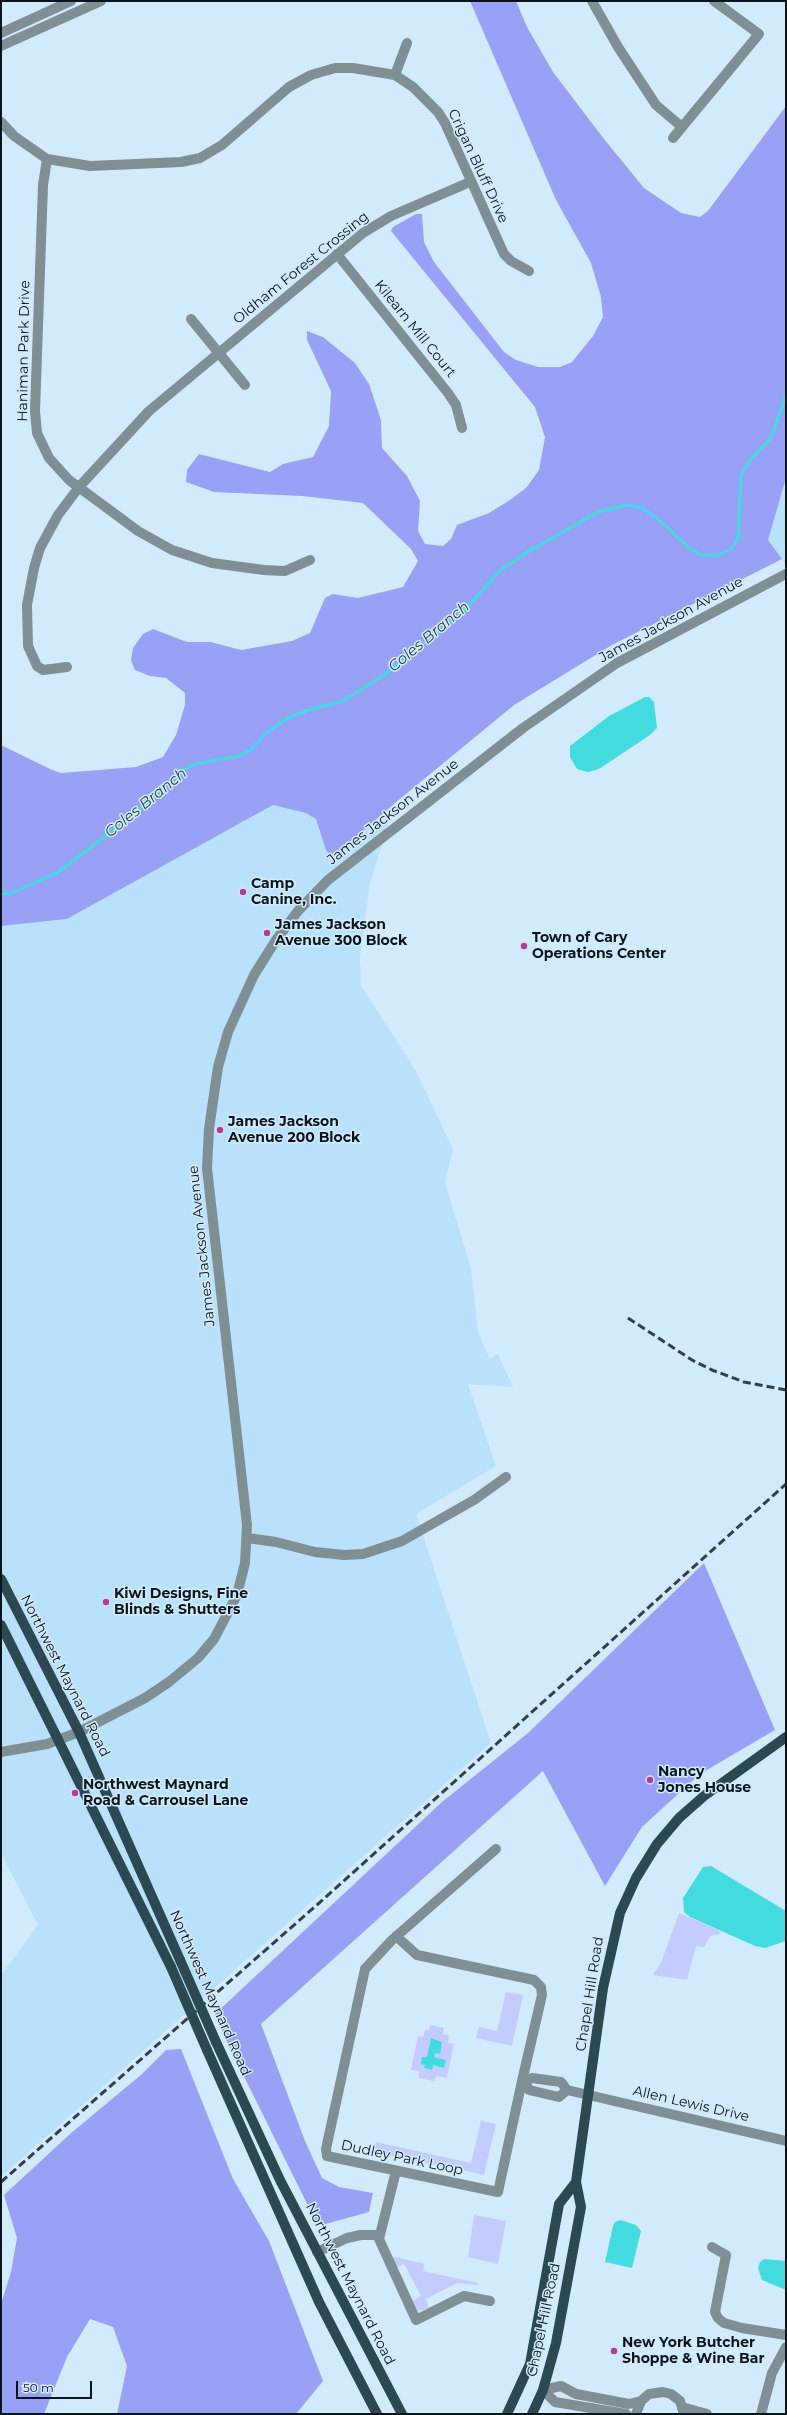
<!DOCTYPE html>
<html>
<head>
<meta charset="utf-8">
<style>
	body { margin:0 }
	#map { position:relative; width:787px; height:2415px; overflow:hidden; background:#d2ebfc; font-family:Montserrat,sans-serif }
	canvas { display:block }
	.frame { position:absolute; inset:0; border:2px solid #09141b; pointer-events:none }
	.scale { position:absolute; left:16px; top:2381px; width:76px; height:18px; box-sizing:border-box; border:2px solid #09141b; border-top:0; padding-left:5px; font-size:12px; line-height:14px; white-space:nowrap; color:#09141b; -webkit-text-stroke:3px #d2ebfc; paint-order:stroke }
</style>
</head>
<body>
<div id="map">
<canvas width="787" height="2415"></canvas>
<div class="frame"></div>
<div class="scale">50 m</div>
</div>
<script>
const ctx = document.querySelector('canvas').getContext('2d');
ctx.lineJoin = 'round';
function fillPath(path, color) { ctx.fillStyle = color; ctx.fill(path, 'evenodd'); }
const poly = rows => new Path2D(rows.map(r => 'M' + r).join(''));
function trace(path, color, width, dash) { ctx.strokeStyle = color; ctx.lineWidth = width; ctx.lineCap = dash ? 'butt' : 'round'; ctx.setLineDash(dash || []); ctx.stroke(path); }
function drawText(font, color, halo, rows, align = 'center') {
  ctx.font = font + ' Montserrat,sans-serif'; ctx.lineWidth = 3; ctx.setLineDash([]); ctx.textBaseline = 'middle'; ctx.strokeStyle = halo; ctx.fillStyle = color; for (const [text, x, y, turn = 0] of rows) {
    ctx.save(); ctx.translate(x, y); ctx.rotate((+turn || 0) * Math.PI / 180); ctx.textAlign = isNaN(turn) ? turn : align; if (halo) ctx.strokeText(text, 0, 0); ctx.fillText(text, 0, 0); ctx.restore();
  }
}
fillPath(poly([
	[786,408,786,565,755,523],
	[377,748,398,793,370,883,360,957,361,986,415,1069,453,1149,445,1183,471,1268,478,1332,490,1359,498,1354,513,1387,468,1384,496,1466,416,1514,491,1743,1,2177,1,1975,38,1925,1,1853,1,926,67,919]
]), '#bae1fb');
fillPath(poly([
	[679,1913,718,1930,721,1934,710,1936,704,1947,696,1946,687,1980,653,1975,661,1963],
	[506,1992,523,1995,512,2046,476,2038,479,2027,497,2031],
	[430,2025,444,2028,443,2034,449,2036,448,2043,454,2044,447,2078,436,2076,434,2081,418,2078,419,2071,411,2070,418,2036,423,2037,425,2030,429,2030],
	[481,2121,496,2124,484,2175,374,2152,376,2142,471,2163],
	[474,2215,506,2221,498,2264,468,2257],
	[394,2257,422,2263,424,2264,423,2271,478,2283,478,2285,457,2283,426,2299,429,2308,418,2311,413,2301,421,2296,404,2264,397,2267,392,2259]
]), '#c4cbfe');
fillPath(poly([
	[470,1,516,1,527,27,553,72,604,139,644,188,681,213,700,217,708,211,786,106,786,478,768,540,782,559,612,645,514,705,395,803,331,858,326,850,316,819,306,813,273,805,67,919,1,926,1,745,50,769,61,773,136,767,163,757,176,735,185,705,185,693,166,678,150,676,135,670,131,660,133,648,143,634,153,629,187,642,211,642,241,650,292,641,310,633,325,598,333,594,358,598,403,587,418,561,411,549,363,503,302,496,214,492,186,482,187,470,199,454,270,472,283,464,313,457,329,426,331,391,307,340,307,331,323,337,355,363,369,384,381,420,382,448,407,476,420,501,418,531,425,544,443,546,451,539,457,525,489,513,510,500,527,487,539,470,545,437,535,407,391,231,393,227,416,214,422,214,424,242,434,262,504,352,516,360,538,367,560,367,572,362,593,336,603,317,601,297,591,263,556,200],
	[704,1563,775,1730,700,1774,642,1827,605,1886,543,1771,261,2024,305,2141,322,2178,339,2187,373,2193,369,2212,318,2226,229,2046,215,2014,442,1802,528,1733],
	[181,2049,233,2179,269,2241,323,2381,296,2414,117,2414,127,2366,113,2327,90,2319,67,2357,44,2414,1,2414,1,2304,11,2272,17,2238,4,2195,70,2134,142,2074,166,2050]
]), '#99a1f7');
fillPath(poly([
	[645,697,649,697,654,702,657,728,650,735,599,769,588,772,577,769,570,757,570,746,609,716],
	[711,1866,786,1911,786,1941,765,1948,755,1946,690,1917,684,1912,683,1898,703,1867],
	[431,2038,442,2042,440,2054,435,2053,434,2057,446,2060,444,2068,433,2065,432,2070,424,2068,425,2065,421,2064,422,2057,427,2057],
	[620,2220,636,2225,641,2231,632,2268,605,2262,613,2226,615,2222],
	[764,2259,786,2261,786,2290,762,2280,758,2268,760,2262]
]), '#42dce0');
trace(poly([
	[1,895,14,892,57,873,142,808,181,771,195,764,239,756,252,749,266,733,288,718,311,709,341,702,383,676,456,619,500,571,524,554,598,512,626,505,640,507,657,518,689,548,701,555,716,556,731,549,738,539,741,475,750,460,771,438,786,395]
]), '#42dce0', 3);
trace(poly([
	[592,1,618,47,656,105,682,127],
	[1,33,71,1],
	[1,46,101,1],
	[395,75,407,43],
	[1,122,14,136,47,159,90,166,181,162,200,158,222,145,289,87,311,75,335,68,353,68,395,75,413,87,438,112,445,123,504,254,511,261,529,271],
	[673,138,759,34,714,1],
	[47,159,43,185,35,411,37,433,49,458,69,480,138,531,172,550,212,563,264,570,285,571,310,560],
	[337,254,448,393,456,405,462,428],
	[191,319,245,385],
	[67,667,43,670,37,666,28,646,27,605,34,568,40,548,58,515,79,487,149,411,363,233,391,216,470,182],
	[247,1538,276,1542,315,1552,344,1555,363,1554,402,1541,474,1500,506,1477],
	[1,1752,47,1744,79,1732,145,1698,169,1682,198,1658,214,1639,237,1595,245,1563,247,1525,207,1168,209,1129,218,1067,228,1032,254,975,276,940,298,911,328,880,523,728,617,663,786,574],
	[496,1849,392,1940,365,1969,326,2149,327,2156,498,2192,522,2081],
	[396,1936,417,1955,534,1980,541,1987,542,1995,522,2081,525,2081,529,2090,559,2097,567,2090],
	[525,2081,532,2078,561,2082,567,2090],
	[567,2090,786,2141],
	[396,2171,379,2239,416,2320,464,2296,490,2301],
	[712,2247,726,2255,715,2312,718,2318,724,2323,742,2328,786,2335],
	[317,2252,347,2238,361,2235,380,2235],
	[543,2390,561,2386,576,2394,629,2404,641,2401],
	[543,2390,555,2402,626,2414],
	[682,2407,707,2414],
	[636,2414,641,2401,649,2394,663,2392,671,2394,680,2401,684,2414],
	[761,2414,772,2373,786,2347]
]), '#7f8f94', 10);
trace(poly([
	[1,1579,79,1732,180,1960],
	[1,1625,171,1967],
	[216,2042,280,2180,402,2414],
	[207,2050,319,2302,377,2414],
	[507,2414,530,2364,559,2204,576,2182],
	[532,2414,543,2390,556,2343,581,2207,576,2182,603,1988,620,1913,636,1878,657,1844,679,1818,704,1796,786,1737]
]), '#2c4951', 10);
trace(poly([
	[628,1318,692,1360,712,1370,744,1382,786,1390],
	[1,2182,318,1904,786,1484]
]), '#324049', 3, [8, 4]);
trace(poly([
	[180,1960,216,2042],
	[171,1967,207,2050]
]), '#2c4951', 10);
for (const [x, y, r, color] of [
	[243,892,4,"#b33d95"],
	[267,933,4,"#b33d95"],
	[524,946,4,"#b33d95"],
	[220,1130,4,"#b33d95"],
	[106,1602,4,"#b33d95"],
	[650,1780,4,"#b33d95"],
	[75,1793,4,"#b33d95"],
	[614,2351,4,"#b33d95"]
]) { const dot = new Path2D(); dot.arc(x, y, r, 0, 2 * Math.PI); ctx.fillStyle = color; ctx.fill(dot); trace(dot, '#d2ebfc', 1.5); }
drawText('14px', '#09141b', '#d2ebfc', [
	["Crigan Bluff Drive",478,166,65],
	["Oldham Forest Crossing",301,268,-39],
	["Kilearn Mill Court",415,329,51],
	["Haniman Park Drive",24,351,-89],
	["James Jackson Avenue",671,620,-29],
	["James Jackson Avenue",393,812,-38],
	["James Jackson Avenue",202,1246,-96],
	["Northwest Maynard Road",65,1676,63],
	["Northwest Maynard Road",210,1993,66],
	["Chapel Hill Road",590,1994,-81],
	["Allen Lewis Drive",691,2104,13],
	["Dudley Park Loop",402,2158,12],
	["Northwest Maynard Road",350,2284,63],
	["Chapel Hill Road",544,2320,-78]
]);
drawText('bold 14px', '#09141b', '#d2ebfc', [
	["Camp",251,884],
	["Canine, Inc.",251,900],
	["James Jackson",275,925],
	["Avenue 300 Block",275,941],
	["Town of Cary",532,938],
	["Operations Center",532,954],
	["James Jackson",228,1122],
	["Avenue 200 Block",228,1138],
	["Kiwi Designs, Fine",114,1594],
	["Blinds & Shutters",114,1610],
	["Nancy",658,1772],
	["Jones House",658,1788],
	["Northwest Maynard",83,1785],
	["Road & Carrousel Lane",83,1801],
	["New York Butcher",622,2343],
	["Shoppe & Wine Bar",622,2359]
], 'left');
drawText('italic 15px', '#263f3f', '#d2ebfc', [
	["Coles Branch",429,637,-40],
	["Coles Branch",146,803,-39]
]);
</script>
</body>
</html>
